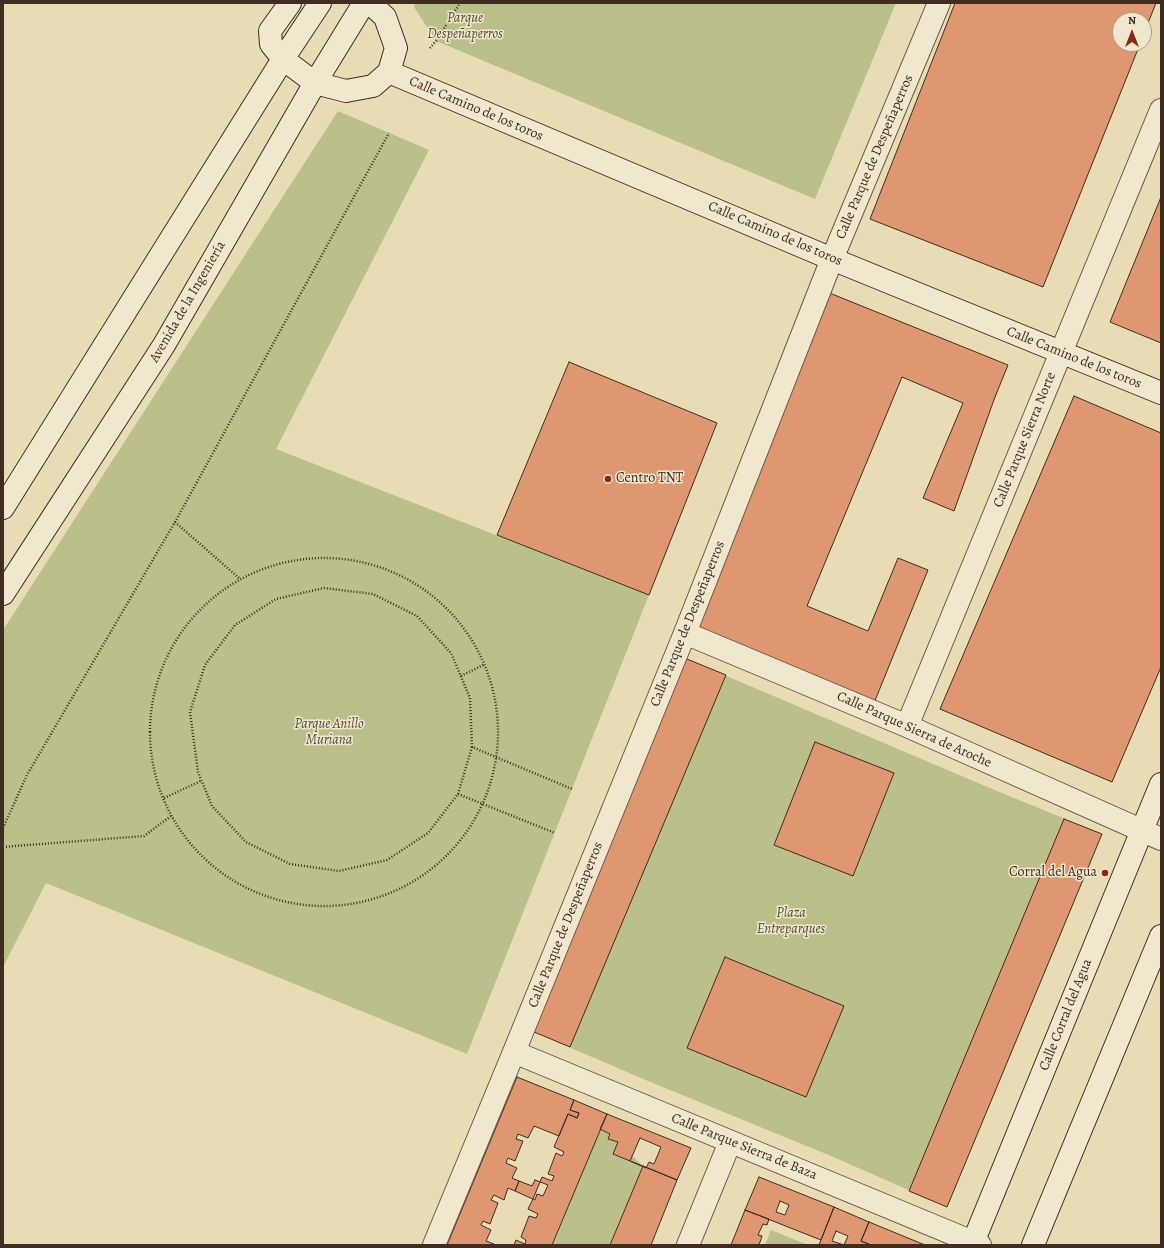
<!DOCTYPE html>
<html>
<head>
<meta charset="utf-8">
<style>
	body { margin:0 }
	#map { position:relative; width:1164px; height:1248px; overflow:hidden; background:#e8dcb4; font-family:Alegreya,serif }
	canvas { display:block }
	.frame { position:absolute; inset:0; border:4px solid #402c21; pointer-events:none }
	.north { position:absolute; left:1112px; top:12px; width:40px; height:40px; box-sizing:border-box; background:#f0e8ce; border:1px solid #aa9d89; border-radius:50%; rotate:0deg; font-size:11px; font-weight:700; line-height:16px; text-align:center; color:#402c21 }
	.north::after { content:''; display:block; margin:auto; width:14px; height:18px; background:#8f2418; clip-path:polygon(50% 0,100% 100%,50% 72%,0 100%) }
</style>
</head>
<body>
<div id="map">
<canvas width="1164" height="1248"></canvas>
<div class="frame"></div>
<div class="north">N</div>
</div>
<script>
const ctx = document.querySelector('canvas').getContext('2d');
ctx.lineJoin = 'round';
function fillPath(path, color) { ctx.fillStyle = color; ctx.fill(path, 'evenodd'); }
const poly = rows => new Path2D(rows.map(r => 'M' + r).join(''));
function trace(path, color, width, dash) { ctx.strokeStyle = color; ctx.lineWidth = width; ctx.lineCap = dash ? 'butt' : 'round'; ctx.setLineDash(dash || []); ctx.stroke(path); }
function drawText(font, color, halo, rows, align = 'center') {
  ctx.font = font + ' Alegreya,serif'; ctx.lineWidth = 3; ctx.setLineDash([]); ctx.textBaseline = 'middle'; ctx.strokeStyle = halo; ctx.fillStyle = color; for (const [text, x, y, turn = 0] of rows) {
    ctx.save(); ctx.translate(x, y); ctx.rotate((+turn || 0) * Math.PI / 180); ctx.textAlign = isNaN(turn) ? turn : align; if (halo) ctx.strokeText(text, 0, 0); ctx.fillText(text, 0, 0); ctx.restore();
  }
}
fillPath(poly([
	[415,3,896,3,815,199,436,41,414,7],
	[338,111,429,150,276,449,649,595,467,1054,46,883,3,967,3,630],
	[682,657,985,786,1102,834,947,1207,831,1156,648,1081,527,1029],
	[600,1129,610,1134,608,1139,618,1142,643,1166,610,1245,552,1245],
	[771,1230,808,1245,765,1245]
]), '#bbbf89');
const building = poly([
	[955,3,1156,3,1144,33,1144,20,1120,20,1120,44,1140,44,1043,287,870,219,955,3],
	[1161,197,1161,343,1110,322,1161,197],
	[827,292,1008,365,995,397,954,511,923,498,963,403,902,377,807,606,868,631,898,558,928,570,874,703,690,629,827,292],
	[569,362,717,423,649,595,497,535,569,362],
	[1074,396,1161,433,1161,667,1112,782,940,709,1074,396],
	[682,657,726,675,570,1047,527,1029,682,657],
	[815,742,894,773,853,876,774,845,815,742],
	[1064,819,1102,834,947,1207,909,1191,1064,819],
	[725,957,844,1006,806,1097,687,1048,725,957],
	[517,1077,574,1100,570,1110,579,1113,577,1118,568,1114,559,1136,534,1126,528,1138,518,1134,516,1139,523,1141,515,1161,508,1158,506,1163,517,1168,512,1178,519,1181,515,1191,508,1188,504,1200,494,1195,491,1200,498,1203,490,1224,483,1221,481,1225,491,1230,486,1241,494,1244,493,1245,447,1245,517,1077],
	[574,1100,607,1114,552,1245,514,1245,516,1240,525,1244,526,1240,521,1237,529,1216,536,1218,538,1214,528,1209,533,1199,542,1177,552,1181,554,1176,548,1174,556,1153,562,1156,564,1152,554,1147,568,1114,577,1118,579,1113,570,1110,574,1100],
	[607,1114,691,1148,677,1180,613,1154,618,1142,608,1139,610,1134,600,1129,607,1114],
	[640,1138,661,1147,654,1164,649,1162,646,1168,630,1161,640,1138],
	[643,1166,677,1180,651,1245,610,1245,643,1166],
	[759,1177,834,1207,821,1240,745,1210,759,1177],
	[535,1180,548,1185,543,1196,537,1194,535,1200,515,1191,519,1181,532,1186,535,1180],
	[780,1201,789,1205,785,1215,776,1212,780,1201],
	[834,1207,869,1222,861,1241,871,1245,819,1245,834,1207],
	[745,1210,769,1219,767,1225,763,1224,758,1235,762,1236,759,1245,731,1245,745,1210],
	[869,1222,925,1245,871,1245,861,1241,869,1222],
	[836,1231,848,1236,844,1245,832,1241,836,1231]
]);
fillPath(building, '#df9772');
trace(building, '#402c21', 1);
const street = poly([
	[685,633,907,726,1161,839],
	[907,726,1161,110],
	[514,1052,980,1245],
	[434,1245,514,1052,685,633,832,259,939,3],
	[688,1245,730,1142]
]);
const secondary = poly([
	[290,3,270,31,271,44,283,59,315,83,346,91,373,86,389,72,396,48,385,17,370,3],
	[389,72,832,259,1161,393],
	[3,508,283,59,320,3],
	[3,594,164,345,315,83,364,3],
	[972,1245,1161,784],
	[1033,1245,1161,936]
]);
trace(street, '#6a5846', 24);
trace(secondary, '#402c21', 24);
trace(poly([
	[430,48,436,41,460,3],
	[175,522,239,578],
	'150 732a174 174 0 1 1 348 0a174 174 0 1 1-348 0Z',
	[461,676,485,664],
	[472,747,458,794,428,833,387,860,339,871,290,864,246,842,212,806,198,772,190,712,205,665,235,625,276,599,324,588,373,594,417,616,451,653,470,698,472,747,572,789],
	[458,794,555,833],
	[164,798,201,781],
	[3,828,27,775,175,522,389,133],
	[3,847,144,836,171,816]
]), '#402c21', 2.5, [1, 2]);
trace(street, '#f0e8ce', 22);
trace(secondary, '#f0e8ce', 22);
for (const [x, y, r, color] of [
	[608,479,4,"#8f2418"],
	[1105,873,4,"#8f2418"]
]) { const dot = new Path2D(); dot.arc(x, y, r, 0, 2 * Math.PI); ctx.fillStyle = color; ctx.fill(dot); trace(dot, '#f0e8ce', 1.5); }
drawText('italic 14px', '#594936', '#f0e8ce', [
	["Parque",465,19],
	["Despeñaperros",465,35],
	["Parque Anillo",329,725],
	["Muriana",329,741],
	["Plaza",791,914],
	["Entreparques",791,930]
]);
drawText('14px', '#402c21', '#f0e8ce', [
	["Calle Camino de los toros",476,109,23],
	["Calle Parque de Despeñaperros",875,157,-67],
	["Calle Camino de los toros",775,234,23],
	["Avenida de la Ingeniería",188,302,-60],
	["Calle Camino de los toros",1074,358,22],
	["Calle Parque Sierra Norte",1025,440,-68],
	["Calle Parque de Despeñaperros",688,624,-68],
	["Calle Parque Sierra de Aroche",914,730,24],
	["Calle Parque de Despeñaperros",566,925,-68],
	["Calle Corral del Agua",1066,1015,-68],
	["Calle Parque Sierra de Baza",744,1147,22]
]);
drawText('14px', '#402c21', '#f0e8ce', [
	["Centro TNT",616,479],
	["Corral del Agua",1097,873,"right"]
], 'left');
</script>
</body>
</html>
